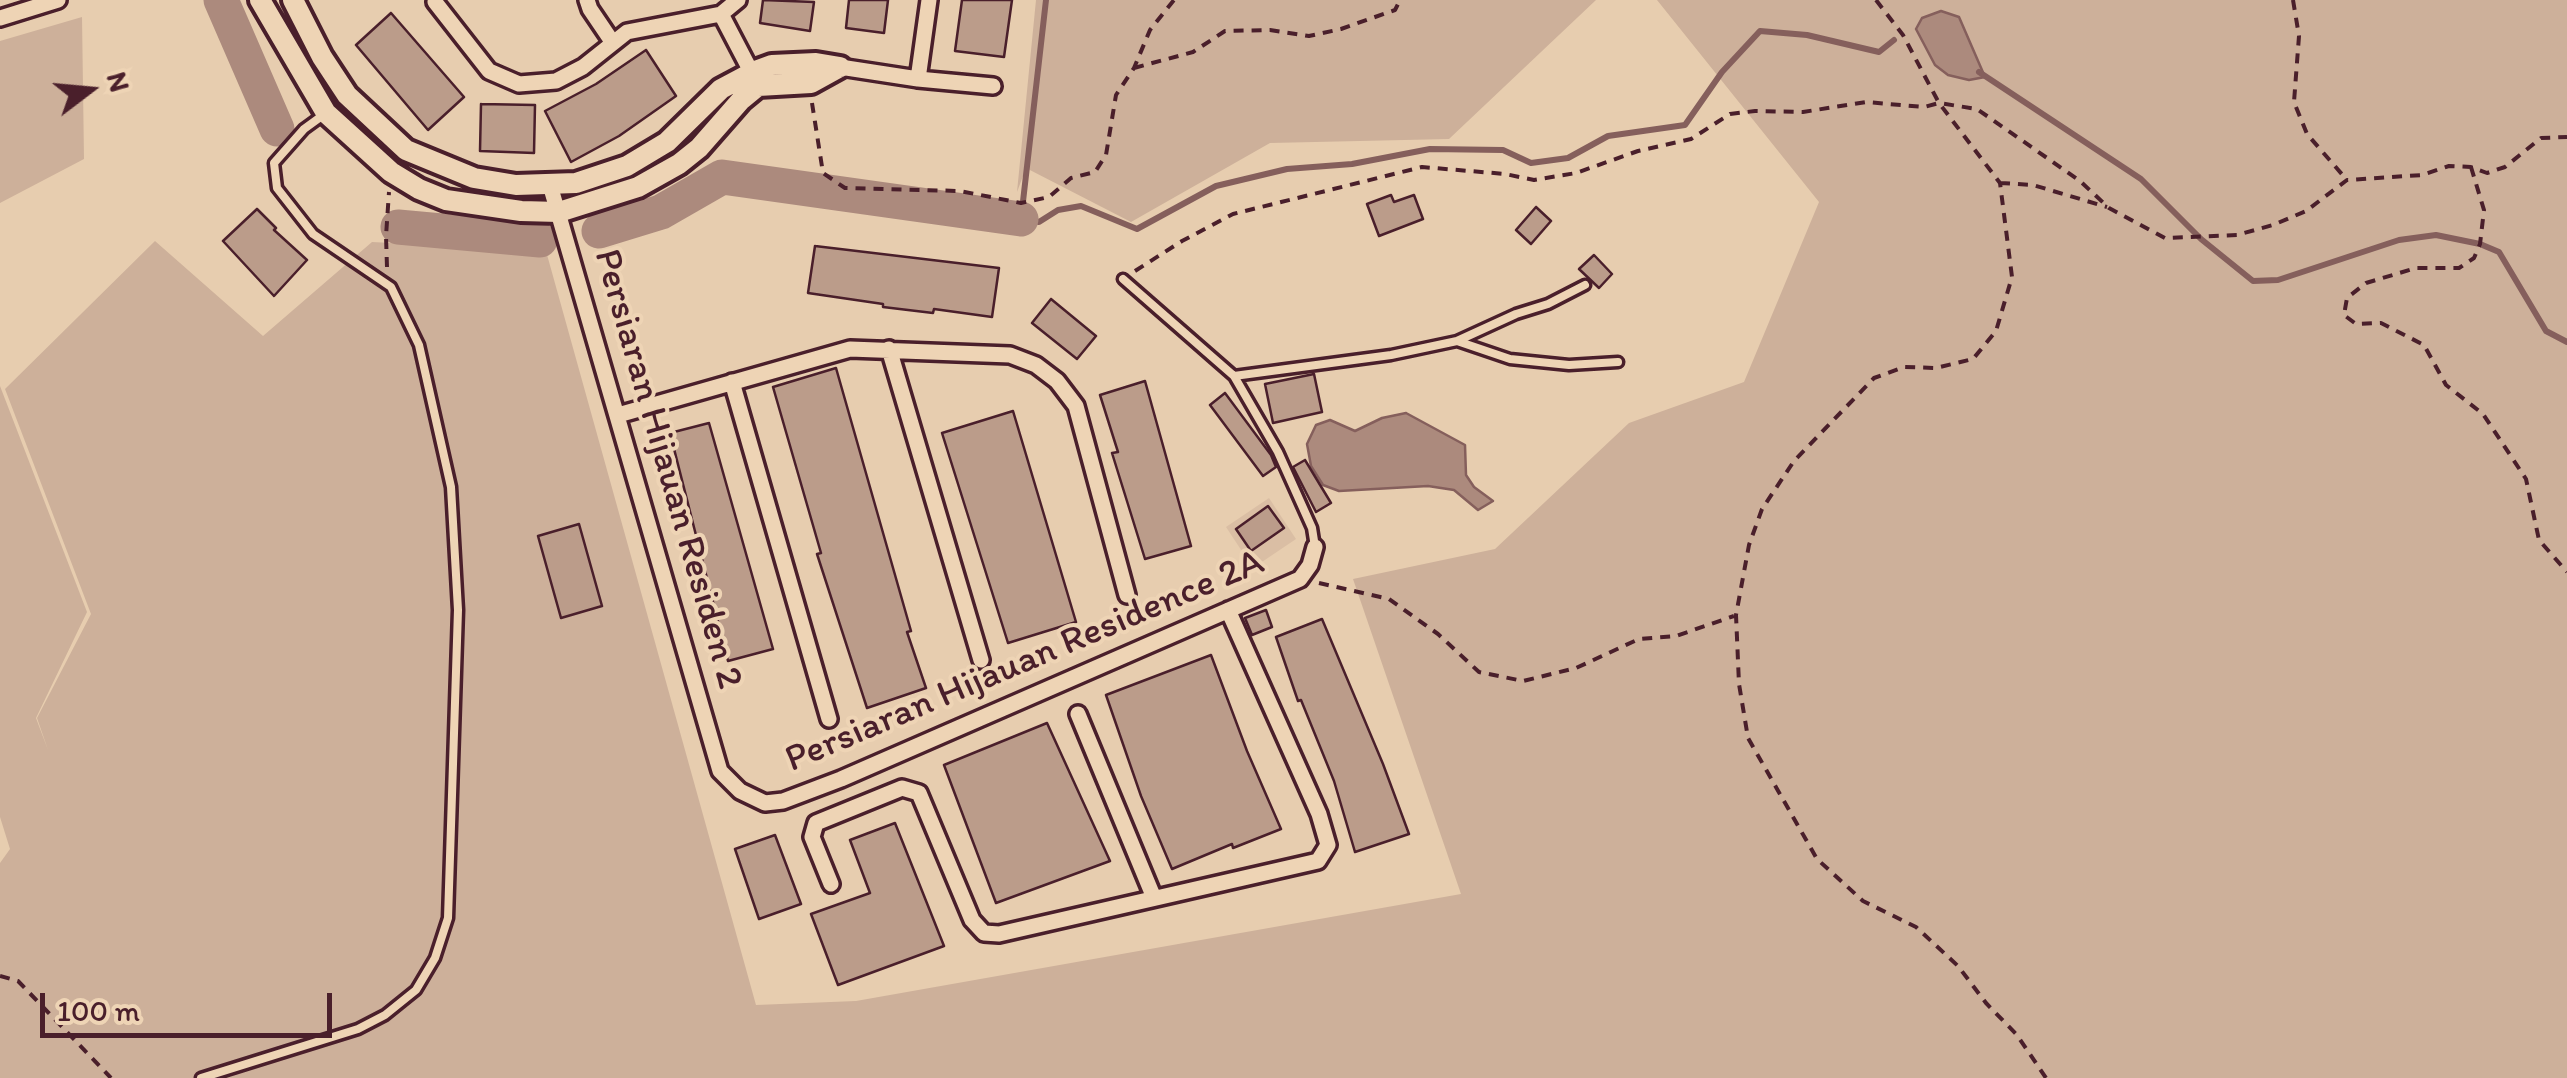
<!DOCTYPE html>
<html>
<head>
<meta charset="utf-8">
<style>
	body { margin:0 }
	#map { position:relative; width:2567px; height:1078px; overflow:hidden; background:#e7cdaf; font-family:Itim,sans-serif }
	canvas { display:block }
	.north { position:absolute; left:40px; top:40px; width:100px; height:100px; -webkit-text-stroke:8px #eed4b5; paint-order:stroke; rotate:74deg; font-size:28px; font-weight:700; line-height:40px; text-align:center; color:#4a1f2b }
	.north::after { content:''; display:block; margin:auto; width:35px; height:45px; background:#4a1f2b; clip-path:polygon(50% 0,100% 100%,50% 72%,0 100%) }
	.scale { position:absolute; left:40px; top:993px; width:292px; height:45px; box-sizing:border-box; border:5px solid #4a1f2b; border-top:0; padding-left:12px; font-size:30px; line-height:35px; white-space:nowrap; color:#4a1f2b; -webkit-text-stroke:8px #eed4b5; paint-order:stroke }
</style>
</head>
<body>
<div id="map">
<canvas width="2567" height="1078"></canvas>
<div class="north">N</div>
<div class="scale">100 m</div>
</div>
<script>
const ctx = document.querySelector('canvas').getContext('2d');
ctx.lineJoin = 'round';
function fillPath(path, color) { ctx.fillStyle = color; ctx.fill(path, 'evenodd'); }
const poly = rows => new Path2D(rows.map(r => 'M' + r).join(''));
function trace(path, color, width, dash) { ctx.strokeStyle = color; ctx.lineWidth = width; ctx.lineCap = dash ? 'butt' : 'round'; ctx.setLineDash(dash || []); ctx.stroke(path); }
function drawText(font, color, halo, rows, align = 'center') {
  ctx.font = font + ' Itim,sans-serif'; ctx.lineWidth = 8; ctx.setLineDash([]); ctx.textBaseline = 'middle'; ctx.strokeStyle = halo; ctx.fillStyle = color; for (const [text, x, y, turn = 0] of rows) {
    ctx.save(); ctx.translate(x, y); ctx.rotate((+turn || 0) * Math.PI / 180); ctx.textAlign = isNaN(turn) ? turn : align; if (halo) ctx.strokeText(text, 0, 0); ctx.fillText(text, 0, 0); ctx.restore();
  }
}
fillPath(poly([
	[1269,498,1296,539,1253,568,1226,527]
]), '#dabea4');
fillPath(poly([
	[1036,0,1596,0,1449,139,1270,143,1131,222,1026,168,1017,192],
	[1657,0,2567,0,2567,1078,0,1078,0,863,10,849,0,817,0,386,87,612,36,718,48,750,37,718,91,614,5,389,155,241,263,336,372,242,546,251,756,1005,856,1001,1461,894,1353,579,1495,549,1629,423,1744,382,1819,202],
	[82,17,84,159,0,203,0,41]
]), '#cdb09a');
const water = poly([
	[1941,11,1959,17,1985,77,1969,80,1948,75,1935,65,1916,29,1922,18,1941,11],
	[1406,413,1465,445,1466,475,1474,487,1493,501,1478,510,1454,490,1428,486,1339,491,1323,485,1311,466,1307,444,1316,425,1330,420,1355,431,1382,418,1406,413]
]);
fillPath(water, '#ac8a7d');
trace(water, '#855f5c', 2.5);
trace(poly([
	[1046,0,1021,219,1039,222,1058,210,1081,206,1137,229,1216,186,1287,169,1352,164,1430,149,1503,150,1531,163,1568,158,1608,136,1685,125,1722,72,1760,31,1807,35,1879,52,1894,40],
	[1979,72,2141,179,2201,239,2253,281,2278,280,2399,240,2436,235,2480,244,2499,252,2546,331,2567,342]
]), '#855f5c', 6);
trace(poly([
	[221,0,277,129],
	[398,227,540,240],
	[599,231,661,212,722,177,1021,219]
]), '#ac8a7d', 35);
const building = poly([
	[763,0,814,2,810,31,760,23,763,0],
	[849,0,888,0,884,33,846,28,849,0],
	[962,0,1012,0,1004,57,955,51,962,0],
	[391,13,464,97,428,130,356,45,391,13],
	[646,50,676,96,619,136,571,162,545,111,596,84,646,50],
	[481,104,535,105,534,153,480,151,481,104],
	[1391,195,1394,202,1414,195,1423,219,1379,236,1367,204,1391,195],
	[1536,207,1551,221,1531,244,1516,230,1536,207],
	[257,209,276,228,274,230,307,260,274,296,223,241,257,209],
	[815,246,999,268,992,317,934,309,933,313,883,307,883,304,808,293,815,246],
	[1594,255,1612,274,1599,288,1579,269,1594,255],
	[1051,299,1096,336,1077,359,1032,323,1051,299],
	[836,368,911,631,907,632,926,688,867,708,817,554,821,553,773,387,836,368],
	[1314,374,1322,412,1273,423,1265,384,1314,374],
	[1145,381,1191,546,1145,559,1112,453,1118,452,1100,395,1145,381],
	[1225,393,1271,455,1276,467,1263,476,1210,405,1225,393],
	[1013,411,1076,622,1008,643,942,433,1013,411],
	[709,423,773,649,728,661,670,433,709,423],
	[1305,460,1331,503,1316,512,1293,467,1305,460],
	[1268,506,1284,528,1251,551,1236,529,1268,506],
	[579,524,602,606,561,618,538,536,579,524],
	[1266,610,1272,627,1252,635,1245,618,1266,610],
	[1322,619,1383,764,1409,834,1355,852,1334,781,1301,700,1298,701,1276,637,1322,619],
	[1211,655,1247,751,1281,829,1233,848,1232,844,1172,869,1141,796,1106,695,1211,655],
	[1047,723,1110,861,996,903,944,765,1047,723],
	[895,823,944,946,838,985,811,914,870,893,850,840,895,823],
	[775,835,801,904,759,919,735,849,775,835]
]);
fillPath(building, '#bb9c8a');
trace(building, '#4a1f2b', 2.5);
const service = poly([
	[1123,279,1234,376,1278,452,1312,528,1315,547],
	[1457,341,1510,359,1569,365,1618,362],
	[1234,376,1391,355,1457,341,1516,314,1548,304,1585,285],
	[201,1078,358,1029,385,1015,416,990,435,958,448,918,458,610,451,487,419,345,391,287,313,234,277,188,274,163,304,129,326,113]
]);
const minor = poly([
	[587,0,590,9,613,43],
	[435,2,489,71,519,84,556,81,583,67,627,32,721,14,738,0],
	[721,14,756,81],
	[0,18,58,0],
	[840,67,918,79,993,86],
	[918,79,929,0],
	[550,185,720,771,740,791,765,803,783,801,841,779,1300,579,1310,565,1315,547],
	[889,349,981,660],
	[732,382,829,719],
	[618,415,850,349,1010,355,1036,365,1057,381,1076,406,1127,595],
	[1078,714,1154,898],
	[831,884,812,837,816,823,902,788,919,793,972,920,984,933,999,934,1318,861,1328,845,1319,814,1228,610]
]);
const tertiary = poly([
	[260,0,326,113,391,172,419,189,446,200,521,211,559,212,638,187,679,164,699,148,741,100,758,86,811,83,840,67],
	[293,0,322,57,347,95,406,150,474,178,516,185,576,183,627,166,667,142,721,89,753,72,772,65,816,63,840,67]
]);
trace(service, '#4a1f2b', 15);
trace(minor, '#4a1f2b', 22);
trace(tertiary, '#4a1f2b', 28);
trace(poly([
	[1876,0,1903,35,1939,103,2000,183,2012,277,1996,331,1973,359,1936,368,1904,367,1874,378,1794,461,1762,509,1749,545,1736,615,1739,684,1748,738,1817,859,1863,901,1916,927,1958,966,1986,1003,2017,1035,2046,1078],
	[2293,0,2299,36,2294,102,2307,134,2347,180],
	[1134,68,1193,52,1225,31,1270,30,1309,36,1341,29,1395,10,1400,0],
	[812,103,823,173,845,188,960,191,1021,203,1049,197,1071,178,1095,172,1106,155,1116,95,1134,68,1150,30,1174,0],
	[2471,167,2484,210,2480,244,2474,258,2459,268,2416,268,2366,283,2347,298,2344,315,2356,324,2381,323,2424,345,2446,385,2483,414,2526,479,2539,540,2567,572],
	[2000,183,2033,185,2107,207],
	[387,267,386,236,389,192],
	[1135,271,1182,241,1233,214,1422,167,1505,174,1534,180,1576,173,1638,151,1691,139,1730,114,1755,111,1803,112,1866,102,1924,107,1939,103,1977,109,2080,181,2109,208,2165,238,2237,235,2273,225,2306,211,2347,180,2422,175,2449,166,2471,167,2487,173,2505,167,2541,138,2567,137],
	[1319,583,1389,599,1438,634,1479,672,1523,681,1576,668,1639,639,1676,636,1734,616],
	[0,976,18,981,111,1078]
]), '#4a1f2b', 4, [10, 8]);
trace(service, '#eed4b5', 8);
trace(minor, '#eed4b5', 15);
trace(tertiary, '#eed4b5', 20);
drawText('38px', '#4a1f2b', '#eed4b5', [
	["Persiaran Hijauan Residen 2",667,469,74],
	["Persiaran Hijauan Residence 2A",1025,662,-23]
]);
</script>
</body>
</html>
